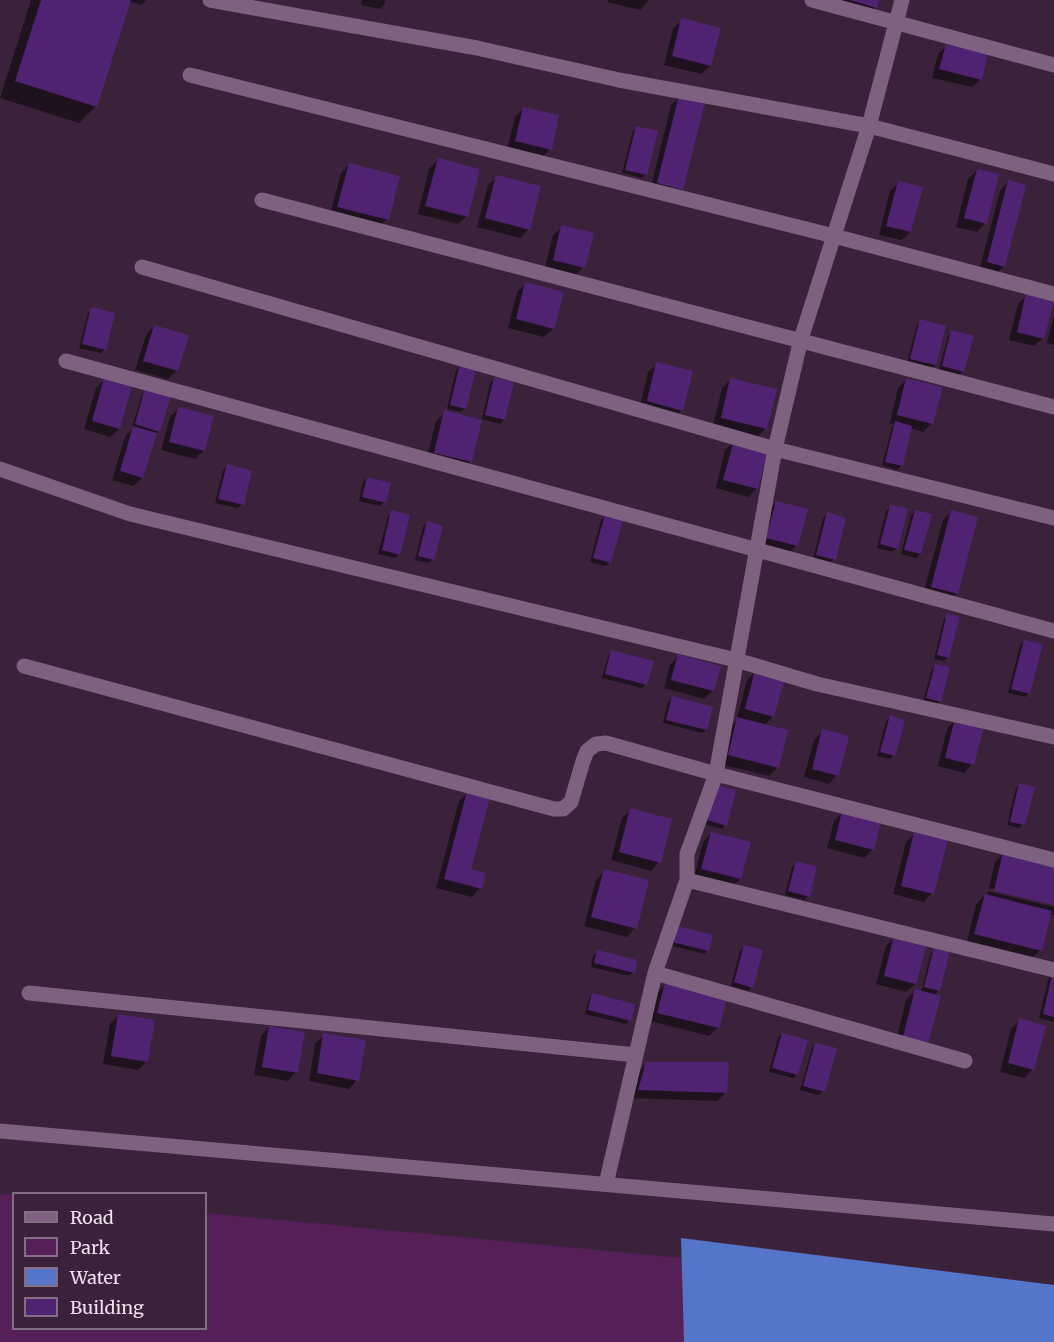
<!DOCTYPE html>
<html>
<head>
<meta charset="utf-8">
<style>
	body { margin:0 }
	#map { position:relative; width:1054px; height:1342px; overflow:hidden; background:#3b223b; font-family:Merriweather,serif }
	canvas { display:block }
	.legend { position:absolute; left:12px; top:1192px; width:195px; height:138px; box-sizing:border-box; background:#3b223b; border:2px solid #836e83; margin:0; padding:8px 10px; list-style:none; font-size:18px; color:#f0e0f0 }
	.legend li { display:flex; align-items:center; gap:12px; height:30px }
	.legend b { width:30px; border:2px solid #836e83 }
</style>
</head>
<body>
<div id="map">
<canvas width="1054" height="1342"></canvas>
<ul class="legend">
<li><b style="height:8px;background:#7e617e"></b>Road</li>
<li><b style="height:16px;background:#551f57"></b>Park</li>
<li><b style="height:16px;background:#5575c8"></b>Water</li>
<li><b style="height:16px;background:#4f2372"></b>Building</li>
</ul>
</div>
<script>
const ctx = document.querySelector('canvas').getContext('2d');
ctx.lineJoin = 'round';
function fillPath(path, color) { ctx.fillStyle = color; ctx.fill(path, 'evenodd'); }
const poly = rows => new Path2D(rows.map(r => 'M' + r).join(''));
function trace(path, color, width, dash) { ctx.strokeStyle = color; ctx.lineWidth = width; ctx.lineCap = dash ? 'butt' : 'round'; ctx.setLineDash(dash || []); ctx.stroke(path); }
fillPath(poly([
	[0,1194,13,1195,14,1328,206,1328,206,1213,1054,1293,1054,1342,0,1342]
]), '#551f57');
fillPath(poly([
	[681,1238,1054,1285,1054,1342,684,1342]
]), '#5575c8');
fillPath(poly([
	[31,0,146,0,141,5,129,1,96,106,79,123,0,98],
	[362,0,385,0,384,5,380,9,361,5],
	[608,0,649,0,640,10,607,2],
	[833,0,878,0,876,7,867,16],
	[682,20,710,66,701,74,664,65,673,29],
	[947,45,981,79,972,87,932,78,938,54],
	[680,97,682,189,673,197,650,191,671,105],
	[524,108,550,149,542,158,507,150,515,117],
	[637,127,646,174,642,178,622,173,633,131],
	[438,160,467,216,458,224,418,214,429,169],
	[349,165,387,219,379,227,330,215,341,173],
	[977,170,985,223,977,232,956,227,968,179],
	[497,177,529,229,520,238,477,227,488,185],
	[899,182,910,232,902,240,879,235,890,191],
	[1008,182,1004,266,995,275,979,271,1000,191],
	[562,227,583,267,575,276,545,268,553,235],
	[526,284,553,329,544,337,508,328,517,292],
	[1027,295,1043,338,1034,346,1009,340,1018,304],
	[92,309,105,349,101,353,79,348,88,313],
	[1054,315,1054,345,1047,343],
	[921,321,935,365,931,368,907,363,917,325],
	[154,326,187,336,176,371,168,379,135,370,146,335],
	[952,332,963,372,959,375,939,370,948,336],
	[657,364,682,410,673,419,639,410,648,372],
	[460,366,465,408,461,412,447,409,456,370],
	[105,379,119,429,110,437,84,429,96,388],
	[494,379,504,420,500,424,482,419,490,383],
	[731,379,766,428,757,437,713,426,722,388],
	[907,379,932,423,923,432,910,428,901,466,897,470,882,465,892,427,894,424,890,423,898,388],
	[146,390,159,431,155,435,142,478,133,486,112,480,125,437,133,428,132,428,142,394],
	[178,409,204,450,195,459,161,450,170,417],
	[445,412,470,461,462,470,426,461,436,421],
	[734,442,757,488,748,497,716,488,725,450],
	[227,466,242,504,238,508,215,503,223,470],
	[367,478,384,502,380,506,359,501,363,482],
	[776,503,797,545,788,554,759,546,768,511],
	[890,507,897,548,893,552,877,548,886,511],
	[915,511,920,554,916,558,901,554,911,515],
	[392,512,399,554,395,558,378,554,388,516],
	[951,512,957,593,948,601,923,595,943,520],
	[827,514,834,559,830,563,813,559,823,518],
	[605,516,610,562,606,566,590,562,601,520],
	[427,523,433,559,429,563,415,560,423,527],
	[948,615,948,657,944,661,934,659,944,619],
	[1024,641,1029,693,1025,697,1008,693,1020,645],
	[612,652,646,684,642,688,602,678,608,656],
	[678,656,713,690,704,699,664,688,670,665],
	[936,665,940,702,936,705,923,702,932,669],
	[756,671,773,716,764,726,777,768,769,776,720,764,729,728,739,718,737,718,747,680],
	[672,698,706,730,702,733,663,723,668,702],
	[890,717,894,755,890,759,877,756,886,721],
	[955,720,972,764,964,773,938,766,947,729],
	[823,731,837,775,829,784,804,777,814,740],
	[1020,784,1023,824,1019,828,1007,825,1016,788],
	[713,790,725,825,722,829,704,824],
	[468,792,469,870,480,888,472,897,436,888,459,801],
	[631,810,659,862,651,871,611,860,622,818],
	[843,812,873,849,864,858,827,848,834,821],
	[711,833,740,879,732,887,694,878,703,842],
	[915,833,932,893,924,902,893,894,906,842],
	[1004,853,1054,903,989,888,995,862],
	[796,863,808,896,804,900,785,895,792,867],
	[604,871,635,928,627,937,584,926,596,880],
	[988,891,1054,907,1054,915,1049,914,1040,950,1032,958,967,942,976,904,985,895,987,896],
	[669,931,708,950,704,954,665,944],
	[895,937,915,984,906,992,876,984,886,946],
	[744,947,752,987,748,991,731,986,740,951],
	[935,949,939,990,934,996,939,997,895,1046,906,1000,915,991,921,992,931,953],
	[597,952,633,972,629,976,591,967,593,956],
	[1052,976,1054,977,1054,1022,1039,1018,1048,980],
	[665,985,718,1027,709,1036,650,1021,657,993],
	[592,995,629,1020,626,1024,585,1014,589,999],
	[119,1015,146,1062,138,1070,103,1064,110,1024],
	[1020,1020,1033,1069,1024,1078,1000,1072,1011,1029],
	[269,1027,296,1072,288,1081,254,1075,261,1036],
	[782,1034,797,1075,793,1078,769,1072,778,1038],
	[324,1035,357,1080,349,1089,309,1081,315,1044],
	[816,1044,823,1091,819,1095,800,1090,812,1048],
	[647,1063,726,1092,717,1101,631,1098,638,1072]
]), '#0007');
fillPath(poly([
	[41,0,131,0,97,107,15,81],
	[850,0,879,0,877,8],
	[681,18,721,28,711,66,672,56],
	[946,44,988,54,982,80,939,69],
	[679,95,705,102,683,190,657,183],
	[523,107,559,115,552,150,515,141],
	[636,126,658,131,647,175,625,170],
	[438,158,480,169,468,217,425,206],
	[349,163,400,176,389,220,337,207],
	[977,169,999,174,987,224,964,218],
	[496,175,541,186,530,230,485,218],
	[1008,180,1026,185,1005,267,987,262],
	[898,181,923,187,911,232,886,226],
	[561,225,594,233,585,268,553,260],
	[525,282,564,292,554,329,516,319],
	[1026,293,1054,301,1044,339,1017,332],
	[91,307,115,313,106,350,82,344],
	[920,319,946,326,936,365,910,359],
	[154,325,189,335,178,371,143,361],
	[951,330,974,336,964,372,942,366],
	[656,362,693,371,683,411,647,401],
	[460,364,476,368,466,409,450,405],
	[494,377,514,382,505,420,485,415],
	[104,378,132,386,120,429,92,421],
	[730,378,777,389,767,429,721,418],
	[906,378,943,387,933,424,897,415],
	[145,388,171,396,160,432,135,424],
	[178,407,214,416,205,451,169,442],
	[444,410,482,420,472,462,434,453],
	[895,421,912,426,903,466,885,462],
	[133,426,157,433,143,478,120,471],
	[734,440,768,449,758,489,723,480],
	[227,464,252,471,244,505,218,499],
	[367,477,391,483,386,503,362,497],
	[776,501,808,509,798,546,766,538],
	[890,505,908,508,898,549,880,544],
	[391,510,410,515,400,555,382,550],
	[915,510,932,514,921,554,904,550],
	[951,510,978,517,958,594,931,587],
	[827,512,846,518,836,560,816,555],
	[605,514,623,519,611,563,593,558],
	[427,521,443,526,434,560,418,556],
	[947,613,960,617,949,658,937,655],
	[1024,640,1043,644,1030,694,1011,689],
	[611,650,654,661,647,685,605,674],
	[678,654,721,666,714,691,671,680],
	[935,664,950,667,941,702,926,698],
	[755,670,785,678,774,717,745,709],
	[672,696,713,707,707,730,666,720],
	[890,715,905,720,895,756,880,752],
	[737,717,788,730,779,768,728,755],
	[955,718,984,726,974,765,945,758],
	[822,729,849,736,839,776,812,769],
	[1019,783,1035,787,1025,825,1010,822],
	[716,785,736,790,727,826,707,820],
	[467,791,490,797,471,869,486,873,482,889,444,879],
	[630,808,672,819,661,863,619,852],
	[842,811,881,821,874,850,835,840],
	[711,832,751,842,741,879,701,869],
	[914,832,948,840,934,894,901,886],
	[1003,852,1054,864,1054,905,994,891],
	[796,861,817,867,810,897,788,891],
	[604,869,649,880,637,929,591,917],
	[985,894,1052,911,1042,951,974,934],
	[673,925,713,935,709,951,668,941],
	[894,935,927,944,916,984,884,976],
	[744,945,763,950,753,988,734,982],
	[934,947,950,951,940,991,924,987],
	[597,950,637,960,635,973,594,963],
	[1052,975,1054,975,1054,1017,1043,1014],
	[665,983,727,998,719,1028,657,1013],
	[915,989,941,996,928,1044,903,1037],
	[592,993,635,1004,631,1021,588,1010],
	[118,1014,155,1020,148,1062,111,1056],
	[1019,1018,1046,1026,1034,1070,1008,1063],
	[269,1026,305,1032,298,1073,262,1067],
	[323,1033,366,1040,359,1081,317,1073],
	[782,1033,808,1040,798,1075,772,1068],
	[815,1043,837,1048,825,1092,803,1086],
	[646,1062,729,1062,727,1093,638,1090]
]), '#4f2372');
trace(poly([
	[24,666,554,809,563,809,571,802,583,761,587,751,596,744,606,743,716,774]
]), '#7e617e', 15);
trace(poly([
	[210,0,477,48,619,80,869,126,1054,174],
	[812,0,1054,65],
	[190,75,834,236,1054,294],
	[262,200,1054,407],
	[142,267,775,449,1054,518],
	[66,361,1054,631],
	[0,469,130,514,736,660,817,684,1054,737],
	[716,774,1054,860],
	[687,880,1054,970],
	[655,973,965,1061],
	[29,993,636,1055],
	[606,1184,655,973,687,880,687,854,716,774,775,449,801,339,869,126,902,0]
]), '#7e617e', 15);
trace(poly([
	[0,1131,1054,1224]
]), '#7e617e', 15);
</script>
</body>
</html>
